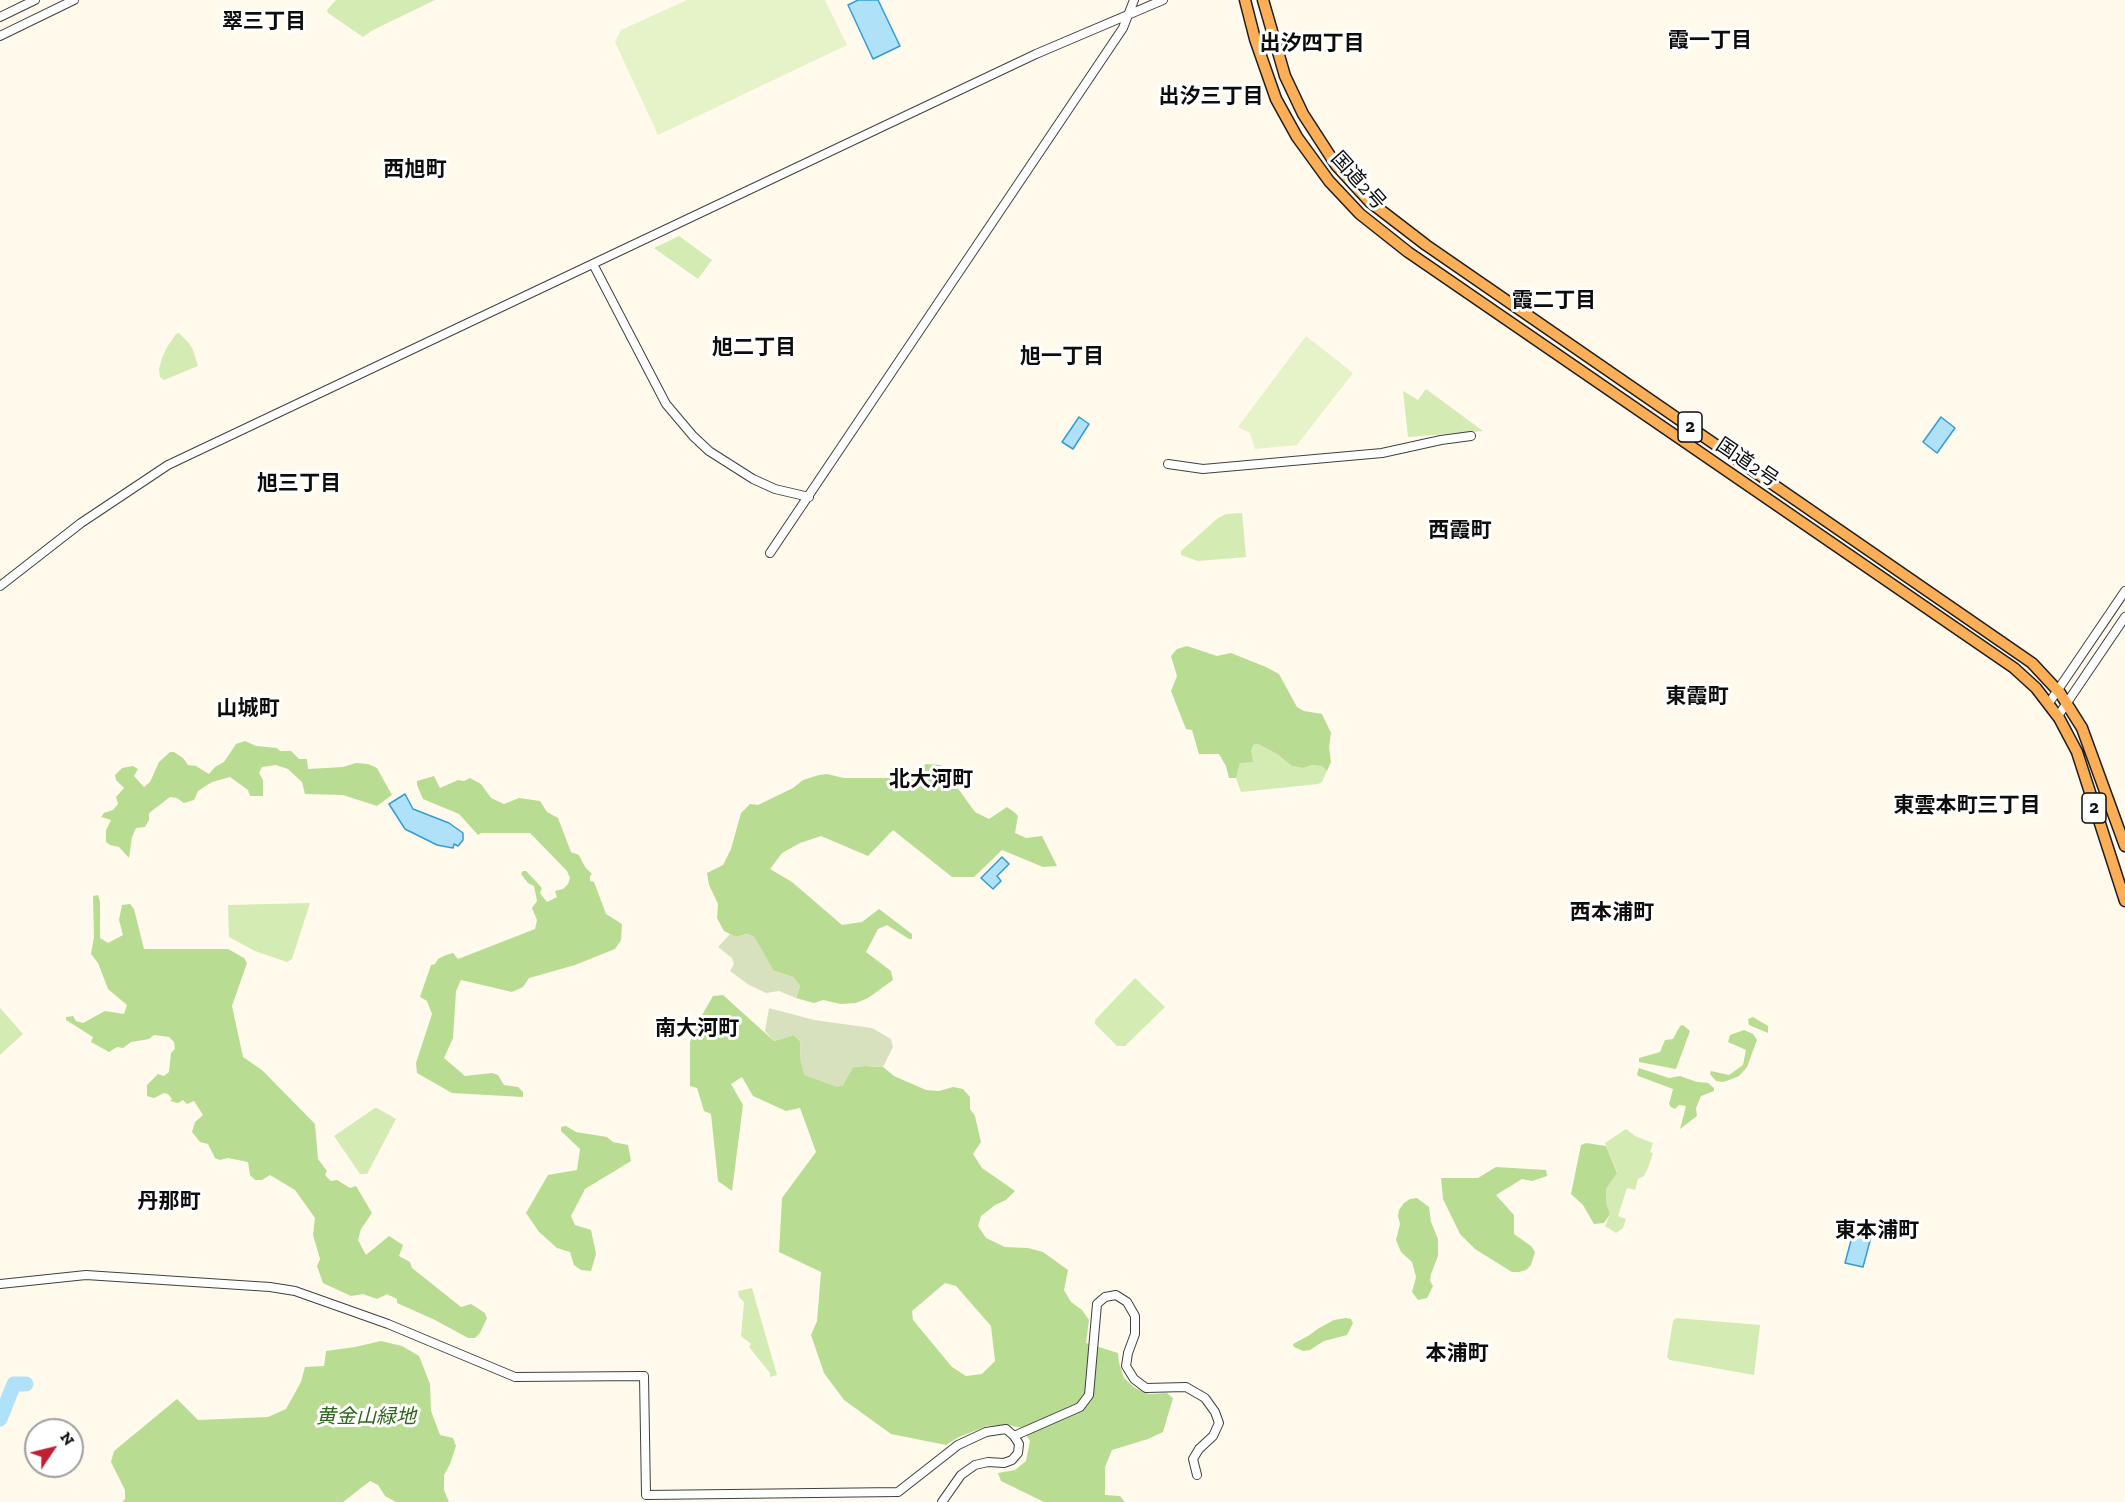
<!DOCTYPE html>
<html>
<head>
<meta charset="utf-8">
<style>
	body { margin:0 }
	#map { position:relative; width:2125px; height:1502px; overflow:hidden; background:#fffaec; font-family:"Zilla Slab",serif }
	canvas { display:block }
	.north { position:absolute; left:24px; top:1418px; width:60px; height:60px; box-sizing:border-box; background:#fff; border:2px solid #9e9e9e; border-radius:50%; rotate:55deg; font-size:16px; font-weight:700; line-height:24px; text-align:center; color:#0d0d0d }
	.north::after { content:''; display:block; margin:auto; width:21px; height:27px; background:#c21f32; clip-path:polygon(50% 0,100% 100%,50% 72%,0 100%) }
</style>
</head>
<body>
<div id="map">
<canvas width="2125" height="1502"></canvas>
<div class="north">N</div>
</div>
<script>
const ctx = document.querySelector('canvas').getContext('2d');
ctx.lineJoin = 'round';
function fillPath(path, color) { ctx.fillStyle = color; ctx.fill(path, 'evenodd'); }
const poly = rows => new Path2D(rows.map(r => 'M' + r).join(''));
function trace(path, color, width, dash) { ctx.strokeStyle = color; ctx.lineWidth = width; ctx.lineCap = dash ? 'butt' : 'round'; ctx.setLineDash(dash || []); ctx.stroke(path); }
function drawText(font, color, halo, rows, align = 'center') {
  ctx.font = font + ' "Zilla Slab","Noto Sans JP",serif'; ctx.lineWidth = 6; ctx.setLineDash([]); ctx.textBaseline = 'middle'; ctx.strokeStyle = halo; ctx.fillStyle = color; for (const [text, x, y, turn = 0] of rows) {
    ctx.save(); ctx.translate(x, y); ctx.rotate((+turn || 0) * Math.PI / 180); ctx.textAlign = isNaN(turn) ? turn : align; if (halo) ctx.strokeText(text, 0, 0); ctx.fillText(text, 0, 0); ctx.restore();
  }
}
fillPath(poly([
	[336,0,435,0,373,30,363,37,328,13,327,10],
	[679,236,712,260,698,279,654,248],
	[179,333,189,343,193,350,198,366,164,380,160,377,159,369,162,358,167,347,176,334],
	[1426,389,1483,431,1408,437,1403,391,1418,400],
	[1242,513,1246,557,1198,561,1181,555,1181,551,1218,518,1226,514],
	[1258,744,1277,754,1292,766,1303,768,1312,765,1322,766,1327,771,1322,782,1318,784,1241,792,1236,778,1240,763,1253,745],
	[310,903,292,959,287,962,255,951,229,937,228,905],
	[1135,978,1165,1007,1125,1046,1117,1046,1095,1024,1095,1020],
	[0,1008,23,1034,0,1055],
	[375,1108,377,1108,396,1119,367,1174,360,1174,334,1136],
	[1626,1129,1635,1136,1653,1143,1650,1152,1653,1153,1648,1168,1644,1176,1638,1179,1635,1190,1627,1188,1618,1216,1626,1219,1623,1228,1616,1233,1605,1226,1610,1214,1606,1202,1606,1189,1617,1172,1605,1143],
	[752,1288,777,1375,770,1377,770,1373,749,1347,751,1344,741,1336,744,1302,739,1297,738,1291],
	[1676,1318,1760,1325,1754,1375,1670,1360,1667,1357,1673,1321]
]), '#d4ebb4');
fillPath(poly([
	[1187,646,1217,656,1231,653,1266,667,1279,674,1297,707,1304,711,1322,714,1331,733,1329,747,1331,762,1327,771,1322,766,1312,765,1303,768,1292,766,1277,754,1258,744,1253,745,1251,751,1253,762,1240,763,1236,778,1229,778,1226,766,1219,754,1199,754,1192,730,1186,729,1171,691,1177,676,1171,656,1177,649],
	[245,741,256,746,277,748,280,751,291,751,299,759,307,759,308,769,343,767,356,763,368,764,377,768,392,795,377,806,343,795,305,794,302,782,288,769,276,765,262,767,259,773,263,780,263,796,250,796,248,790,230,777,212,782,198,791,194,800,184,803,177,798,170,797,149,813,149,820,145,827,136,828,132,837,129,858,119,847,110,845,106,842,106,830,111,820,101,817,104,813,113,810,118,804,116,797,124,788,116,780,115,775,122,768,133,766,138,769,134,776,144,787,150,782,159,762,170,752,174,752,183,758,188,765,196,766,209,774,215,767,224,762,236,744],
	[926,764,941,765,975,812,989,819,1007,807,1014,812,1018,816,1015,833,1026,838,1042,836,1057,866,1043,867,1002,850,974,877,952,877,893,830,868,856,821,836,800,843,782,853,770,869,792,882,842,925,862,922,879,909,912,934,912,939,909,939,887,925,878,929,866,952,891,971,893,980,868,998,856,1003,841,1004,823,1000,814,1003,796,998,800,986,793,977,774,971,747,934,736,937,724,931,717,918,718,904,709,885,707,873,723,865,731,849,741,813,750,804,758,805,793,788,803,780,819,775,827,774,844,778,891,778,895,773,901,775,915,773],
	[434,776,440,788,458,780,464,781,470,778,481,784,491,798,504,804,519,798,540,801,547,812,558,818,571,852,579,855,585,867,592,874,590,876,590,881,594,882,606,914,622,924,621,940,615,949,575,965,529,978,523,987,512,992,461,980,456,991,453,1038,444,1058,465,1076,492,1073,498,1075,504,1085,518,1087,523,1092,523,1097,452,1093,417,1073,416,1063,432,1014,427,1001,420,997,431,965,435,964,438,959,446,955,453,953,458,959,535,929,537,920,532,908,537,901,534,886,528,883,521,874,523,871,526,871,542,888,540,893,547,902,557,897,555,891,563,889,568,884,570,878,567,871,530,833,481,833,478,835,459,814,423,799,417,785,417,781],
	[98,895,100,902,100,938,108,943,123,935,119,920,122,905,130,904,134,909,144,949,228,949,244,958,247,963,232,1006,243,1057,262,1070,315,1124,318,1159,327,1171,325,1175,331,1181,337,1180,350,1188,356,1186,372,1213,361,1229,358,1240,366,1255,389,1236,403,1245,399,1256,410,1262,412,1268,461,1307,471,1304,485,1313,487,1318,480,1333,475,1338,468,1338,435,1320,397,1303,397,1299,387,1294,377,1299,363,1294,351,1296,323,1283,317,1266,320,1259,313,1235,315,1218,295,1190,270,1175,262,1180,255,1180,250,1175,248,1162,228,1158,220,1160,215,1158,208,1144,200,1142,192,1132,195,1122,203,1115,194,1101,187,1104,183,1100,178,1103,170,1101,172,1099,168,1094,164,1093,154,1098,147,1096,147,1085,158,1074,164,1076,169,1072,171,1053,175,1049,174,1042,169,1037,154,1035,149,1039,131,1042,123,1048,117,1047,109,1052,91,1042,93,1037,66,1020,66,1017,73,1016,76,1021,83,1023,105,1011,124,1014,127,1005,108,989,98,963,91,954,94,937,93,896],
	[723,995,774,1041,794,1035,800,1041,801,1063,842,1086,853,1067,865,1066,883,1067,894,1076,926,1090,939,1091,953,1087,963,1089,970,1097,970,1109,975,1116,981,1142,973,1154,982,1168,1015,1191,1006,1200,995,1205,981,1216,978,1226,986,1238,1005,1247,1028,1248,1043,1252,1068,1270,1064,1290,1071,1302,1082,1310,1089,1320,1086,1343,1118,1353,1119,1363,1124,1378,1135,1388,1149,1394,1167,1393,1173,1398,1163,1432,1148,1439,1112,1450,1105,1467,1105,1495,1120,1496,1125,1502,1044,1502,1001,1481,998,1473,1015,1470,1026,1461,1030,1441,1022,1428,1008,1425,987,1426,959,1437,946,1445,891,1434,844,1400,824,1373,811,1335,817,1321,821,1272,779,1252,782,1198,816,1152,800,1108,786,1111,753,1096,742,1077,731,1084,743,1105,732,1191,718,1181,711,1114,704,1111,697,1088,690,1086,690,1042,697,1024,713,996],
	[945,1283,956,1286,991,1326,995,1361,982,1374,966,1376,952,1367,913,1320,912,1311],
	[1753,1017,1768,1026,1768,1033,1749,1025,1748,1019],
	[1683,1025,1690,1031,1676,1069,1639,1062,1639,1058,1660,1052,1665,1040,1673,1039,1680,1026],
	[1744,1030,1753,1034,1757,1040,1747,1067,1739,1076,1732,1079,1723,1082,1716,1081,1710,1074,1711,1071,1729,1075,1743,1065,1746,1050,1728,1042,1730,1035],
	[1639,1068,1669,1078,1680,1076,1697,1082,1708,1083,1714,1088,1714,1091,1701,1096,1696,1108,1697,1116,1680,1129,1686,1106,1679,1105,1675,1109,1671,1107,1669,1104,1673,1089,1638,1076,1637,1074],
	[566,1126,576,1132,607,1137,613,1142,628,1145,631,1161,585,1189,571,1216,575,1225,591,1230,596,1254,591,1271,581,1270,574,1265,570,1252,557,1248,539,1232,526,1213,548,1175,577,1170,580,1149,561,1131,561,1127],
	[1586,1143,1606,1146,1617,1173,1606,1189,1606,1202,1610,1214,1604,1223,1594,1224,1583,1205,1571,1194,1581,1145],
	[1496,1167,1546,1170,1547,1176,1532,1181,1522,1179,1496,1195,1514,1215,1514,1234,1531,1246,1535,1252,1531,1265,1526,1270,1519,1272,1512,1272,1475,1249,1460,1234,1443,1199,1441,1178,1478,1178],
	[1417,1198,1429,1207,1431,1222,1438,1239,1438,1256,1431,1274,1430,1281,1433,1286,1427,1298,1418,1300,1412,1292,1416,1277,1412,1262,1401,1252,1396,1240,1400,1224,1398,1216,1399,1210,1404,1203,1410,1199],
	[1346,1318,1351,1319,1353,1323,1347,1335,1324,1341,1310,1350,1303,1351,1294,1347,1293,1344,1308,1336,1319,1328,1334,1320],
	[381,1341,402,1346,419,1356,430,1384,431,1411,440,1435,453,1438,456,1446,450,1464,444,1475,444,1490,449,1502,396,1502,385,1496,378,1485,370,1481,343,1502,122,1502,125,1499,125,1490,111,1462,114,1451,177,1399,198,1420,268,1417,286,1409,301,1382,305,1367,324,1366,326,1351,355,1347]
]), '#b9dc93');
fillPath(poly([
	[730,934,736,937,748,934,754,936,774,971,793,977,800,986,796,998,779,991,766,993,749,985,730,971,734,964,732,958,718,947],
	[769,1008,814,1020,872,1028,891,1039,893,1047,883,1067,865,1066,853,1067,842,1086,837,1087,804,1075,801,1063,800,1041,794,1035,774,1041,765,1031]
]), '#d8e1bd');
fillPath(poly([
	[687,0,825,0,847,45,658,135,615,42,621,30],
	[1306,336,1353,373,1297,445,1255,449,1250,433,1238,427]
]), '#e6f2c7');
const water = poly([
	[858,0,878,0,900,46,873,59,848,5,858,0],
	[1079,417,1089,424,1073,449,1062,442,1079,417],
	[1941,417,1955,428,1937,453,1923,442,1941,417],
	[405,794,413,809,449,823,463,833,463,840,458,846,454,844,453,848,437,845,405,829,389,804,405,794],
	[1002,857,1009,864,997,876,1001,881,993,889,981,878,1002,857],
	[1853,1233,1871,1237,1863,1267,1845,1263,1853,1233]
]);
fillPath(water, '#afe2f9');
trace(water, '#339dd3', 1.5);
trace(poly([
	[0,1419,14,1384,26,1384]
]), '#afe2f9', 15);
const tertiary = poly([
	[0,17,35,0],
	[0,36,74,0],
	[593,264,666,404,693,436,709,451,753,479,775,489,809,497],
	[1168,464,1203,469,1382,453,1441,440,1471,436],
	[770,553,1123,28,1134,0],
	[0,586,81,523,168,465,1036,54,1163,0],
	[2049,703,2125,591],
	[2058,716,2125,617],
	[0,1284,86,1275,270,1287,295,1291,388,1324,515,1377,644,1376,646,1495,898,1492,958,1445,986,1432,1006,1429,1014,1436,1019,1444,1018,1453,1012,1460,1004,1463,988,1462,975,1465,961,1475,942,1502],
	[1014,1436,1080,1407,1089,1395,1097,1304,1105,1297,1116,1295,1127,1302,1135,1316,1135,1334,1128,1353,1126,1366,1134,1379,1146,1388,1186,1387,1205,1398,1215,1412,1219,1423,1213,1436,1199,1449,1193,1459,1197,1475]
]);
const trunk = poly([
	[1245,0,1255,39,1276,99,1297,137,1329,181,1360,214,1408,252,2014,668,2036,688,2059,718,2077,752,2125,901],
	[1263,0,1285,76,1303,114,1336,165,1370,202,1426,245,2032,663,2060,693,2082,728,2125,846]
]);
trace(tertiary, '#404040', 10);
trace(trunk, '#1e1e1e', 13);
trace(tertiary, '#fff', 8);
trace(trunk, '#fcaf56', 10);
for (const [x, y, w] of [
	[1690,427,24],
	[2094,808,24]
]) { const box = new Path2D(); box.roundRect(x - w / 2, y - 15, w, 30, 4.5); ctx.fillStyle = '#fff'; ctx.fill(box); trace(box, '#0d0d0d', 1.5); }
drawText('bold 18px', '#0d0d0d', null, [
	["2",1690,427],
	["2",2094,808]
]);
drawText('20px', '#0d0d0d', '#fff', [
	["国道2号",1358,181,48],
	["国道2号",1747,463,34]
]);
drawText('italic 20px', '#2f671a', '#fff', [
	["黄金山緑地",366,1417]
]);
drawText('bold 21px', '#0d0d0d', '#fff', [
	["翠三丁目",264,22],
	["霞一丁目",1710,41],
	["出汐四丁目",1312,44],
	["出汐三丁目",1211,97],
	["西旭町",415,170],
	["霞二丁目",1554,301],
	["旭二丁目",754,348],
	["旭一丁目",1062,357],
	["旭三丁目",299,484],
	["西霞町",1460,531],
	["東霞町",1697,697],
	["山城町",248,709],
	["北大河町",931,780],
	["東雲本町三丁目",1967,806],
	["西本浦町",1612,913],
	["南大河町",697,1029],
	["丹那町",169,1202],
	["東本浦町",1877,1231],
	["本浦町",1457,1354]
]);
</script>
</body>
</html>
